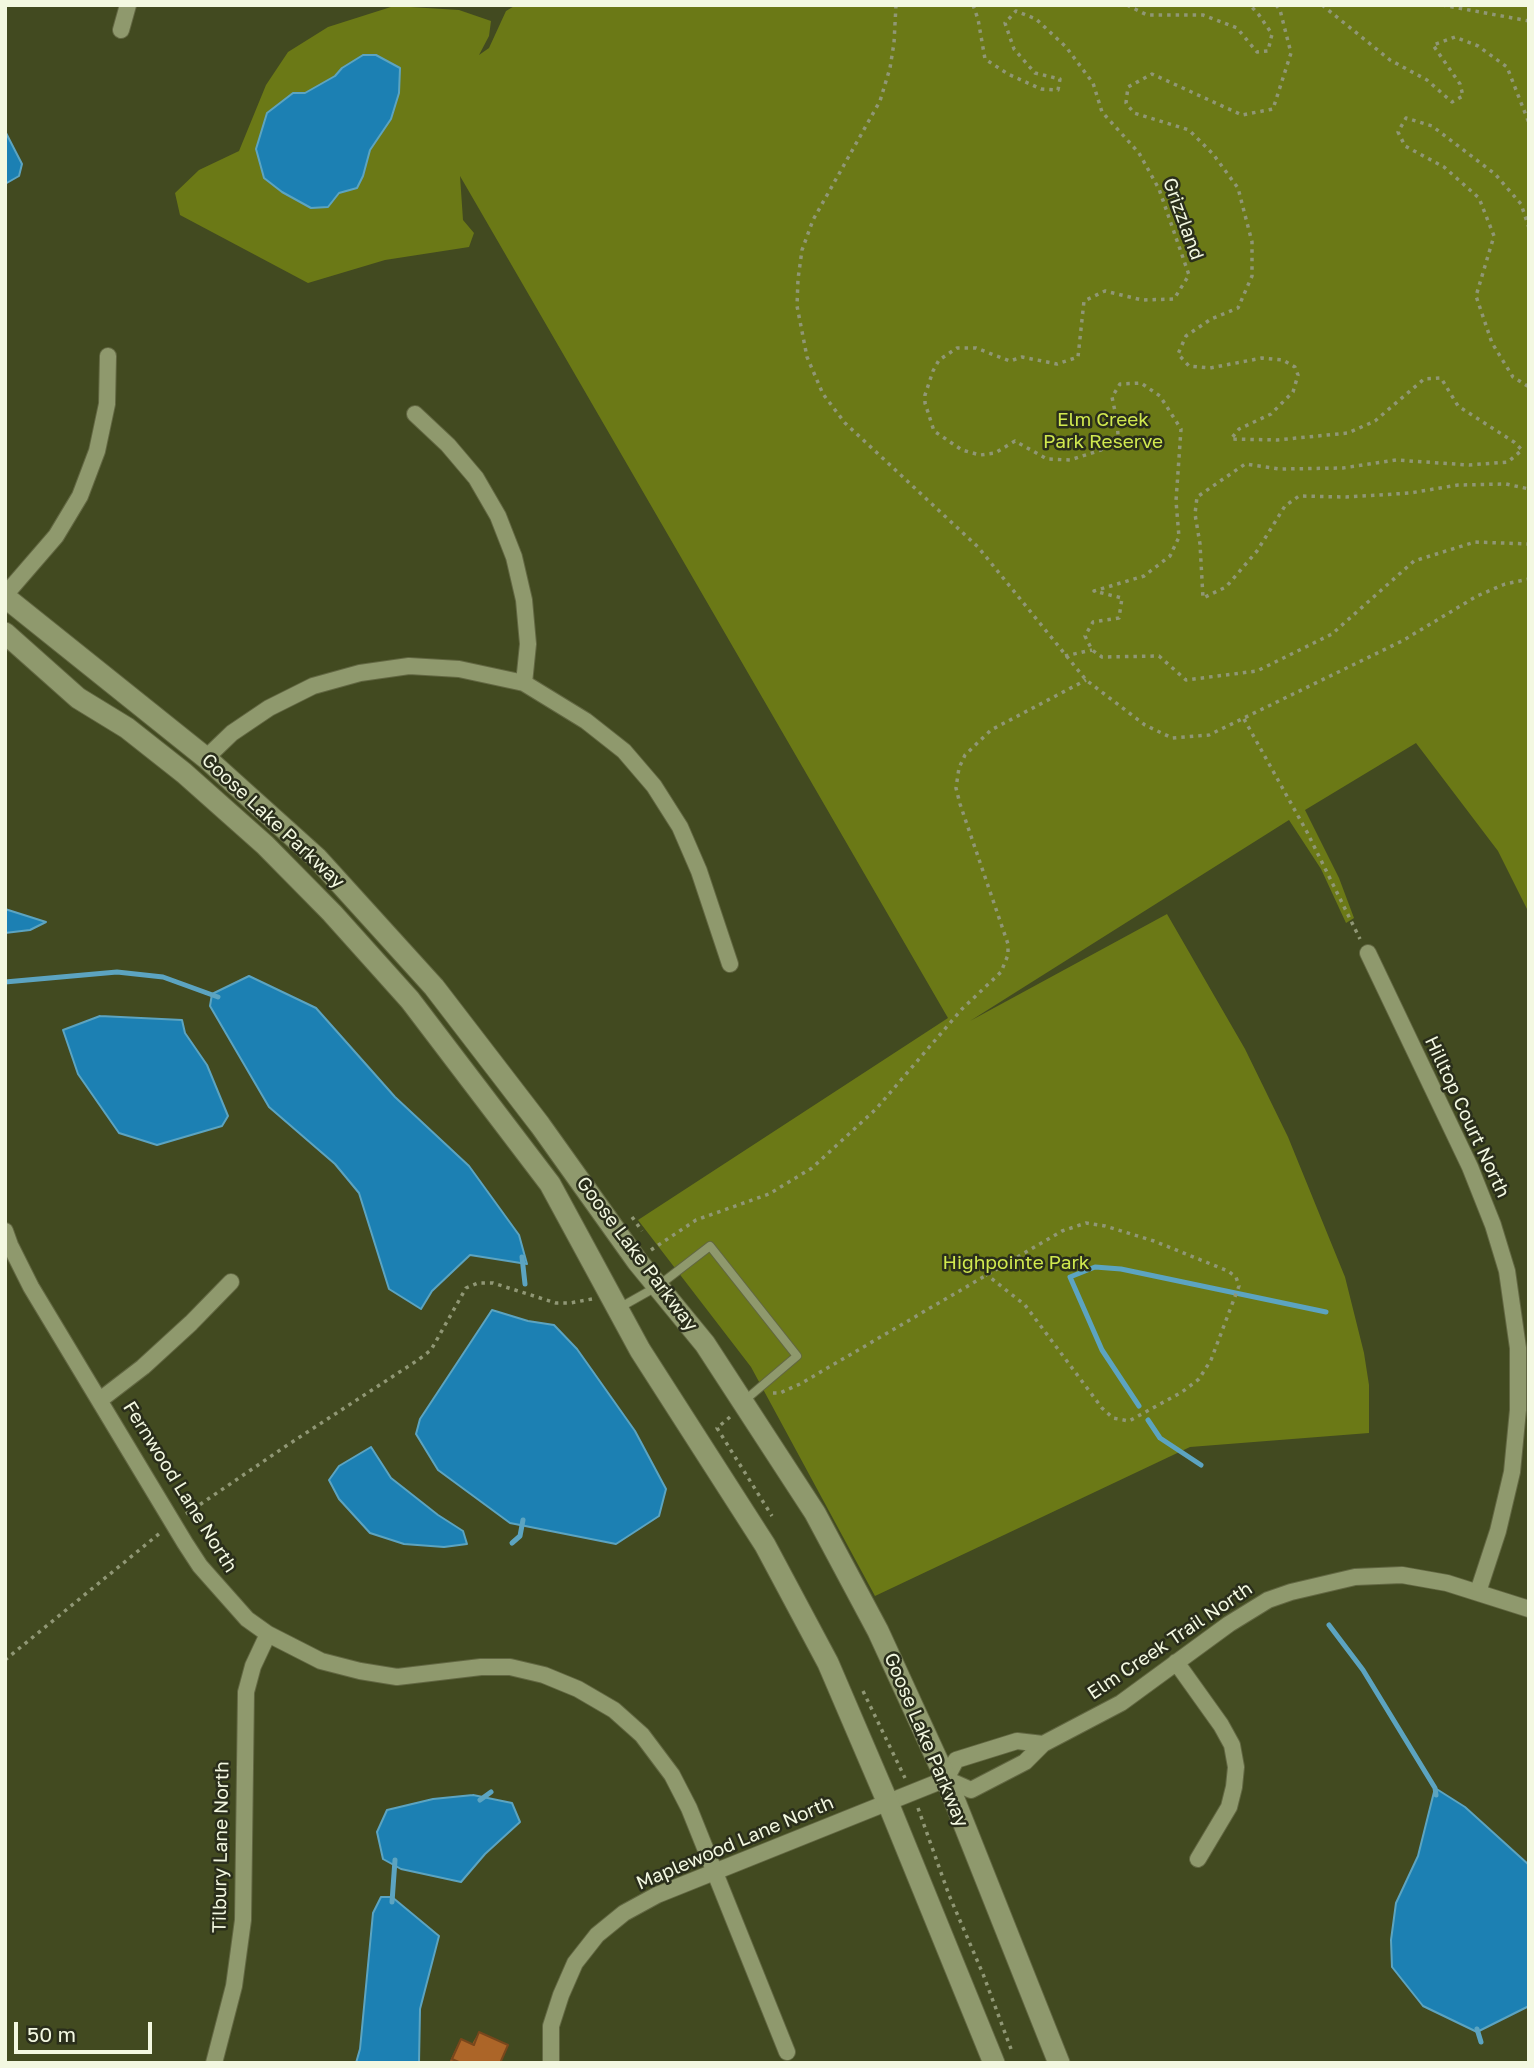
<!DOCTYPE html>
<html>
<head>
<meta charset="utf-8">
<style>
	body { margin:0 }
	#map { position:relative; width:1534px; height:2068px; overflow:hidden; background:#424a20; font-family:"Golos Text",sans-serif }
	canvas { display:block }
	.frame { position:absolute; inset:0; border:7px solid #f3f8e1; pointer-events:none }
	.scale { position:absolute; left:14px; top:2022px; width:138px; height:32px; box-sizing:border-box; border:4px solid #f3f8e1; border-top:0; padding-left:9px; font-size:21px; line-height:24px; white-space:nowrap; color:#f3f8e1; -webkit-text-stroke:5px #2a2e1b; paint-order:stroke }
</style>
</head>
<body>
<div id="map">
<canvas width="1534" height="2068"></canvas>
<div class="frame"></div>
<div class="scale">50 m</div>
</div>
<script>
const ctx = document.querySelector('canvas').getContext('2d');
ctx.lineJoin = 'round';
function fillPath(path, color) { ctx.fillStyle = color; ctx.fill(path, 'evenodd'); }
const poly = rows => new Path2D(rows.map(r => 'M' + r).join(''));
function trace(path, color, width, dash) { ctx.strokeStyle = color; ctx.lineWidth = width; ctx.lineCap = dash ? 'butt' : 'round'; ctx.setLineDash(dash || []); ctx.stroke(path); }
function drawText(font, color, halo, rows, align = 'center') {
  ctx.font = font + ' "Golos Text",sans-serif'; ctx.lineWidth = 5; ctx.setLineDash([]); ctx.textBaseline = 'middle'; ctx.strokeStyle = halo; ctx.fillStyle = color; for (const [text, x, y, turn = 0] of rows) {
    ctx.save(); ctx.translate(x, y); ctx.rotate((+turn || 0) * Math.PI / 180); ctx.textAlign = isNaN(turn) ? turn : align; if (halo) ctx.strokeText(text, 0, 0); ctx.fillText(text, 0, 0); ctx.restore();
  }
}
fillPath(poly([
	[516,5,1529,5,1529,913,1498,851,1416,743,1305,810,1339,878,1354,918,1346,923,1321,869,1289,820,970,1021,1167,914,1245,1049,1288,1137,1345,1277,1364,1353,1369,1385,1369,1433,1190,1447,875,1596,751,1367,638,1220,948,1018,460,176,463,220,474,233,469,247,385,260,308,283,180,215,175,193,199,170,239,151,266,85,288,52,328,27,394,6,459,10,491,21,489,36,479,55,489,48,506,11]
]), '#6b7916');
const water = poly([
	[363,55,376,55,400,68,399,93,391,119,370,150,363,176,357,188,339,193,328,207,311,208,282,192,264,178,256,149,267,113,293,93,305,93,335,76,342,68,363,55],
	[5,131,22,164,19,176,5,184,5,131],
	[5,909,46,922,30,930,5,933,5,909],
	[249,976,316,1008,395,1097,469,1166,519,1235,527,1264,470,1255,432,1291,421,1309,389,1289,359,1193,335,1164,269,1107,210,1006,212,994,249,976],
	[100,1016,182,1020,185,1033,207,1065,228,1116,222,1126,157,1145,119,1133,78,1074,63,1030,100,1016],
	[492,1310,528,1321,554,1325,577,1349,635,1431,666,1489,659,1516,616,1544,510,1523,438,1470,416,1434,420,1419,492,1310],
	[371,1447,391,1478,438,1515,463,1531,467,1544,444,1547,404,1544,370,1533,339,1499,329,1480,339,1466,371,1447],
	[1435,1788,1465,1807,1529,1865,1529,2006,1477,2032,1423,2006,1392,1967,1391,1940,1396,1903,1418,1856,1435,1788],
	[473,1795,512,1803,520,1822,485,1854,461,1882,401,1869,383,1859,377,1832,387,1810,433,1799,473,1795],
	[381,1897,392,1897,439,1936,420,2009,419,2063,356,2063,360,2049,373,1913,381,1897]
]);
fillPath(water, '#1c80b3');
trace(water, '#5ca4c1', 2);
trace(poly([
	[5,982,117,972,163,977,218,997],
	[522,1257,525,1284],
	[1139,1406,1102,1350,1070,1277,1095,1267,1121,1269,1326,1312],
	[1148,1420,1160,1438,1201,1465],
	[512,1543,520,1536,523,1520],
	[1329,1625,1363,1670,1435,1788,1436,1795],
	[480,1800,491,1792],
	[392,1902,395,1860],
	[1477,2029,1481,2042]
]), '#5ca4c1', 5);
const lane = poly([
	[619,1308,658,1286,710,1246,797,1356,744,1401]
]);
const street = poly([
	[121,30,128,5],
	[415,414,448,445,476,478,498,516,514,557,524,600,528,644,524,683],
	[5,595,56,536,80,496,97,451,107,404,108,356],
	[206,758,232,733,269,708,313,686,360,673,409,666,459,669,524,683,586,721,624,751,654,786,680,827,699,871,730,964],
	[1368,953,1470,1167,1493,1225,1507,1271,1518,1348,1518,1410,1512,1472,1498,1531,1478,1592],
	[5,1231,10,1245,31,1287,185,1543,200,1566,247,1619,268,1634,321,1661,360,1671,397,1677,481,1667,510,1667,544,1675,578,1689,614,1710,642,1735,672,1775,689,1808,787,2052],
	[100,1400,143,1367,191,1323,231,1282],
	[1176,1662,1221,1725,1232,1745,1236,1767,1234,1787,1229,1807,1198,1859],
	[946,1779,971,1790,1025,1762,1043,1744,1121,1703,1229,1624,1268,1600,1291,1592,1355,1577,1402,1575,1447,1583,1529,1609],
	[946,1779,956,1760,1017,1741,1043,1744],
	[214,2063,234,1986,243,1920,246,1692,253,1666,268,1634],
	[551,2063,551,2026,561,1995,575,1963,597,1935,624,1913,657,1895,946,1779]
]);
const secondary = poly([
	[5,597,206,758,317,858,434,987,540,1125,637,1261,705,1344,815,1513,878,1631,946,1779,1059,2063],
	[5,633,78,698,127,728,184,773,265,845,332,913,410,1000,550,1184,640,1350,765,1545,828,1663,888,1803,994,2063]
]);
trace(lane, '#626742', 10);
trace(street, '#626742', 18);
trace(secondary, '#626742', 23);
trace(poly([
	[896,5,894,43,890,68,880,101,813,220,802,250,798,279,797,306,807,357,823,394,845,423,978,547,1086,680,1145,725,1172,738,1209,735,1402,641,1477,596,1505,584,1529,579],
	[973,5,978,19,985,59,1008,74,1041,89,1058,90,1060,79,1035,73,1014,49,1005,23,1016,11,1036,19,1066,47,1093,83,1102,112,1139,153,1159,189,1189,275,1174,299,1142,300,1105,291,1084,301,1078,357,1057,364,1022,357,1010,361,976,348,957,348,939,360,933,371,925,395,925,403,934,431,962,450,980,455,995,453,1015,441,1047,459,1070,460,1101,450,1118,435,1117,421,1112,397,1120,384,1141,383,1160,396,1181,429,1176,501,1179,537,1170,556,1144,576,1094,591,1122,598,1119,618,1093,622,1085,636,1092,650,1102,657,1159,656,1186,680,1257,671,1332,634,1414,561,1475,542,1529,544],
	[1127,5,1147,15,1203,15,1237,28,1257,52,1268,51,1272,34,1259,15,1250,5],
	[1276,5,1280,10,1291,53,1273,109,1242,115,1152,74,1128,87,1126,103,1134,113,1189,130,1213,154,1238,188,1252,242,1252,276,1238,308,1211,319,1186,336,1178,354,1189,366,1210,368,1262,358,1283,360,1295,367,1298,375,1293,392,1271,414,1239,429,1231,439,1277,440,1348,433,1375,421,1424,379,1441,378,1458,406,1514,442,1522,450,1508,462,1469,465,1396,460,1343,468,1280,469,1245,464,1197,497,1195,514,1200,544,1203,598,1226,587,1257,551,1285,506,1299,496,1346,497,1410,493,1458,485,1506,484,1529,489],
	[1322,5,1390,60,1427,80,1452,102,1463,96,1460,84,1433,45,1455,37,1478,46,1507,67,1529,123],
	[1442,5,1529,21],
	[1529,228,1521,204,1495,174,1432,126,1406,118,1398,132,1405,146,1444,167,1479,198,1494,236,1476,296,1492,343,1513,377,1529,387],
	[1065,656,1092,650],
	[1244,719,1307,832,1360,939],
	[632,1217,642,1231],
	[651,1250,696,1220,769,1194,812,1168,876,1109,962,1009,1001,972,1008,955,1008,944,960,804,956,788,959,768,965,755,991,730,1086,680],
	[773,1393,780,1393,800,1384,1062,1231,1086,1223,1105,1226,1154,1241,1228,1271,1236,1277,1239,1286,1211,1360,1199,1379,1182,1392,1129,1421,1113,1418,1102,1408,1025,1305,987,1275],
	[730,1417,717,1428,772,1516],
	[186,1514,286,1446,418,1360,431,1350,466,1288,478,1283,493,1283,556,1303,570,1303,592,1299],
	[5,1660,160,1533],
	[863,1691,905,1778],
	[918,1808,949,1895,983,1974,1011,2049]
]), '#909775', 3.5, [3.5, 5]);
trace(lane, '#8f996d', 8);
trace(street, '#8f996d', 16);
trace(secondary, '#8f996d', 21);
fillPath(poly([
	[479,2032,501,2061,503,2063,449,2063,457,2046,461,2039,472,2044]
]), '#945722');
const building = poly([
	[479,2032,508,2045,501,2061,503,2063,461,2063,452,2059,461,2039,474,2045,479,2032]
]);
fillPath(building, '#ac6528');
trace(building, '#78471c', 2);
drawText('19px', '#f3f8e1', '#2a2e1b', [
	["Grizzland",1183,219,70],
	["Goose Lake Parkway",273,821,43],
	["Hilltop Court North",1467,1117,65],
	["Goose Lake Parkway",637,1254,53],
	["Fernwood Lane North",180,1487,58],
	["Elm Creek Trail North",1170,1641,-34],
	["Goose Lake Parkway",926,1740,67],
	["Maplewood Lane North",735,1843,-23],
	["Tilbury Lane North",221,1847,-89]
]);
drawText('19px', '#d1e94f', '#2a2e1b', [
	["Elm Creek",1103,420],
	["Park Reserve",1103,442],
	["Highpointe Park",1016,1263]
]);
</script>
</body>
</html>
